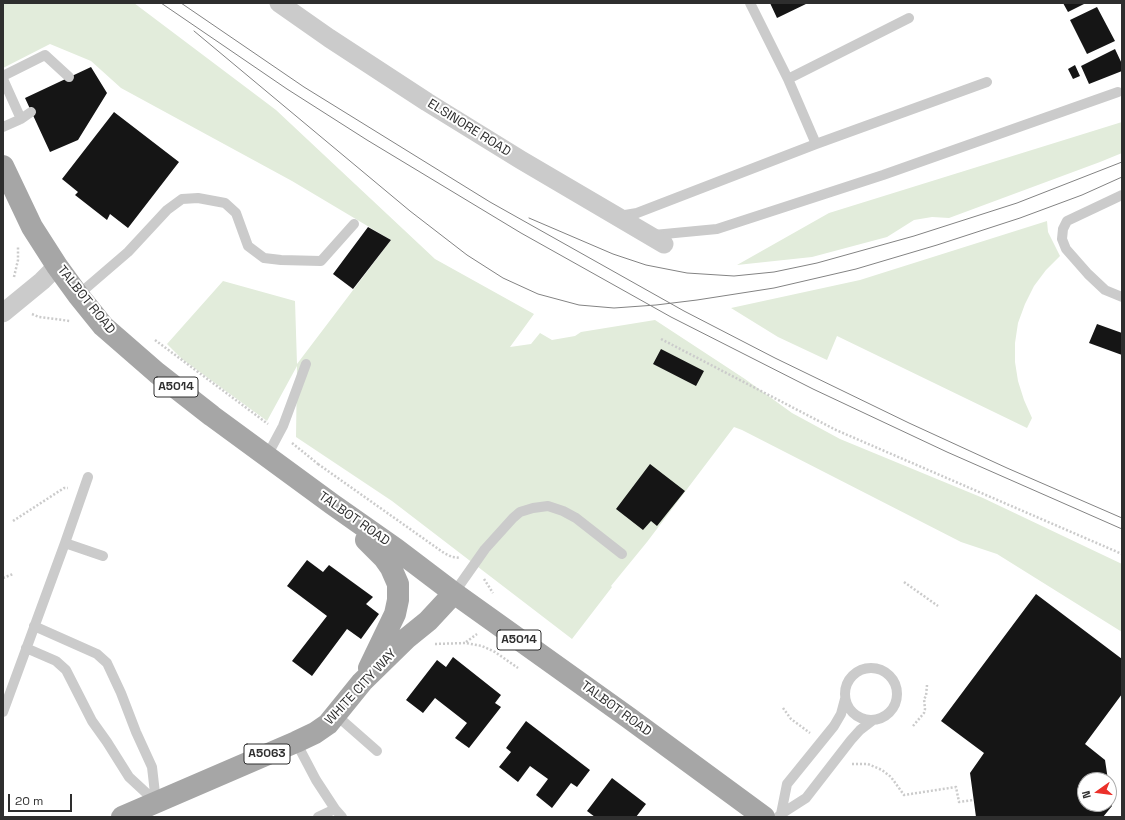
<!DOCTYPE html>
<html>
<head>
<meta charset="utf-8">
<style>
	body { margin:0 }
	#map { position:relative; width:1125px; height:820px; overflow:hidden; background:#fff; font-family:"Space Grotesk",sans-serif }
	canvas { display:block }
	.frame { position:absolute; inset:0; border:4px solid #2e2e2e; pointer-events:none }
	.north { position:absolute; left:1077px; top:772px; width:40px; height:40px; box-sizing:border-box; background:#fff; border:1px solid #ababab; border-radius:50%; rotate:256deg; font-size:11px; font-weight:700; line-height:16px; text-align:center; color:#2e2e2e }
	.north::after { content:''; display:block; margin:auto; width:14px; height:18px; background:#eb302a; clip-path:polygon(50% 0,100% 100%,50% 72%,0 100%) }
	.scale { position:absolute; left:8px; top:794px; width:64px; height:18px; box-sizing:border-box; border:2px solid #2e2e2e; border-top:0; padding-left:5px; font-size:12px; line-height:14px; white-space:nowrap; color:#2e2e2e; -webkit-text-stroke:3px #fff; paint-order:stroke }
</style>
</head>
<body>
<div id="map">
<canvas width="1125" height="820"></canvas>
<div class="frame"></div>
<div class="north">N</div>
<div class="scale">20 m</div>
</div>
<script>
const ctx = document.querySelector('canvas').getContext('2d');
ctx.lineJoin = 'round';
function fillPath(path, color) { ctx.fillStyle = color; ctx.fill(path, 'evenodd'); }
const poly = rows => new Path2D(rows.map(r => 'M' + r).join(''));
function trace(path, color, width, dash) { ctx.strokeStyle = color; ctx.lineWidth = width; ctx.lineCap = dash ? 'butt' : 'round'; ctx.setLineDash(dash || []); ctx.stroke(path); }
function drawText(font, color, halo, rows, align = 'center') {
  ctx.font = font + ' "Space Grotesk",sans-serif'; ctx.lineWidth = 4; ctx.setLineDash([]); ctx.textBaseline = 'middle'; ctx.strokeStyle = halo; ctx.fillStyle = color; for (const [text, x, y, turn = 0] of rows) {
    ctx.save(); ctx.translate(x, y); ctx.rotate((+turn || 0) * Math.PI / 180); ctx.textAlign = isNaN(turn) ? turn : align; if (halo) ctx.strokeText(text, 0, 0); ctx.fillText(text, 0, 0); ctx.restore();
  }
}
fillPath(poly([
	[3,3,134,3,276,110,435,259,534,314,510,347,531,344,540,333,552,340,575,336,581,332,655,320,745,379,792,413,840,439,983,498,1122,564,1122,632,997,554,961,542,742,430,734,427,647,542,611,586,612,587,572,639,392,501,296,437,297,366,267,421,182,359,167,344,223,281,295,301,297,364,391,240,292,181,121,88,91,61,50,44,3,68],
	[1122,122,1122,153,1100,162,949,218,932,217,914,220,887,237,812,257,737,265,829,213],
	[1047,221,1048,232,1060,256,1046,270,1034,286,1025,304,1018,323,1015,343,1015,362,1018,381,1024,400,1032,418,1027,428,837,336,827,360,778,337,731,308,860,280]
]), '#e2ecdb');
fillPath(poly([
	[770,3,808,3,777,18],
	[1063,3,1086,3,1068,12],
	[1097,7,1115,41,1087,54,1070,20],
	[1115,49,1122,64,1122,71,1089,84,1081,66],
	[1075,65,1080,76,1073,79,1068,69],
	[91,67,107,93,78,140,50,152,25,98],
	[114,112,179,162,128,228,110,214,107,220,75,195,78,192,62,179],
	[368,227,391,240,353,289,333,274],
	[1097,324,1122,333,1122,355,1089,343],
	[661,349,704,371,696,386,653,364],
	[650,464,685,491,657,526,651,521,643,530,616,509],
	[307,560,323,572,329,565,373,597,366,604,379,614,361,639,347,629,312,676,292,661,327,616,287,586],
	[1036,594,1122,659,1122,694,1085,744,1105,760,1108,780,1085,780,1085,804,1109,804,1110,794,1112,806,1103,817,976,817,970,773,984,753,941,721],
	[453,657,501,695,495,703,501,707,469,748,455,738,467,723,435,698,423,713,406,700,437,660,446,667],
	[526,721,590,770,577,787,571,783,552,808,536,795,548,779,530,766,518,782,499,767,511,752,506,748],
	[612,778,646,804,636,817,595,817,587,811]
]), '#151515');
trace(poly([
	[14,277,18,260,18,246],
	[32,314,39,317,70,321],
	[661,339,836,430,1122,554],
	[155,340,268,424],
	[292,443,318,464],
	[318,464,444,553,452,557,460,558],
	[13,521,64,488,68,488],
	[3,578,13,574],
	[484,579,493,593],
	[904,582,938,606],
	[466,642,477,634],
	[435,644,466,643,482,646,495,652,518,668],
	[783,708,791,719,810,733],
	[913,726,924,713,925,709,924,699,926,696,927,685],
	[852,764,868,764,882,770,891,777,904,795,956,787,959,802,973,800]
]), '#cbcbcb', 2.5, [2, 2]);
trace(poly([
	[750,3,788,79,816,144],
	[3,76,45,55,69,77],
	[3,79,21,119,3,127],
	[788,79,909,18],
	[21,119,31,112],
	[1122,195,1067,221,1063,229,1062,239,1066,249,1088,274,1105,290,1122,297],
	[619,216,637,213,816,144,987,82],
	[654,235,717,229,883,175,1118,92],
	[78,295,128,252,167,210,182,199,198,198,225,203,236,213,248,246,264,258,281,260,321,261,354,224],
	[267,456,283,426,306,364],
	[65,543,103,556],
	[454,593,485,549,513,518,520,512,533,508,548,506,563,511,576,518,622,554],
	[34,626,97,654,107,663,121,693,136,732,152,767,156,802],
	[26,648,56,661,66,670,92,721,107,742,129,777,156,802],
	'845 694a26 26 0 1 1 52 0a26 26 0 1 1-52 0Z',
	[3,712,65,543,88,477],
	[336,715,377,751],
	[296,742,316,780,335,809,342,817],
	[781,814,787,784,834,726,841,714,845,699],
	[318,817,335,809],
	[778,817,781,814,806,798,851,740,860,730,873,720]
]), '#cbcbcb', 10);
trace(poly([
	[279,3,329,38,427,102,521,160,664,244],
	[3,313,42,281,57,266]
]), '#cbcbcb', 19);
trace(poly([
	[3,166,32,227,57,266,78,295,103,326,157,373,212,416,332,504,396,549,454,593,629,718,764,817],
	[366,540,384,558,391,568,398,584,398,600,395,614,369,668],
	[122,817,296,742,315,733,328,724,362,682,407,638,428,621,454,593]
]), '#a6a6a6', 22);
trace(poly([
	[161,3,287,89,367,140,521,233,671,317,813,389,947,452,1122,529],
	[181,3,304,87,490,202,684,311,775,358,909,423,1007,468,1122,518],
	[194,31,410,211,467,255,503,278,538,294,579,305,614,308,656,305,697,300,774,288,856,269,937,245,1020,218,1082,195,1122,177],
	[529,218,613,254,646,265,687,273,734,276,774,272,817,263,914,236,1017,203,1122,162]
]), '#838383', 1);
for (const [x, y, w] of [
	[176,387,44],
	[519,640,44],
	[267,754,46]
]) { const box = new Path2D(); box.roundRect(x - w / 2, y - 10, w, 20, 3); ctx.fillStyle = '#fff'; ctx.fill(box); trace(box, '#2e2e2e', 1); }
drawText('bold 12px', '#2e2e2e', null, [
	["A5014",176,387],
	["A5014",519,640],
	["A5063",267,754]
]);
drawText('13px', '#2e2e2e', '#fff', [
	["ELSINORE ROAD",469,128,32],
	["TALBOT ROAD",86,300,51],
	["TALBOT ROAD",354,519,35],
	["WHITE CITY WAY",361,687,-47],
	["TALBOT ROAD",616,709,36]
]);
</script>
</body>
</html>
